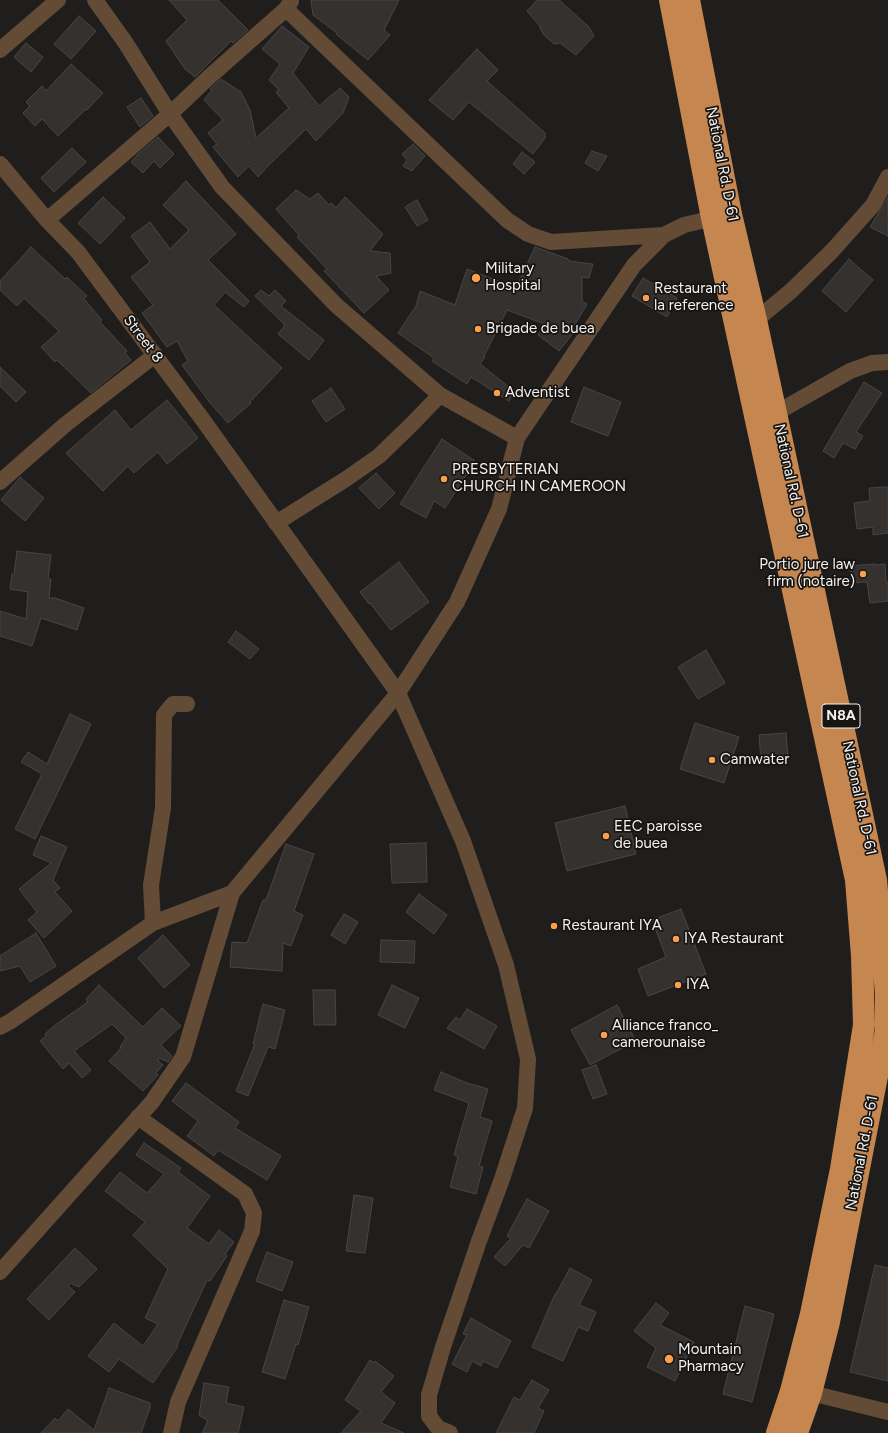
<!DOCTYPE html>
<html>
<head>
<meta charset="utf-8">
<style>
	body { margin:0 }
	canvas { display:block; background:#201e1c }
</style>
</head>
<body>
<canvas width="888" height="1433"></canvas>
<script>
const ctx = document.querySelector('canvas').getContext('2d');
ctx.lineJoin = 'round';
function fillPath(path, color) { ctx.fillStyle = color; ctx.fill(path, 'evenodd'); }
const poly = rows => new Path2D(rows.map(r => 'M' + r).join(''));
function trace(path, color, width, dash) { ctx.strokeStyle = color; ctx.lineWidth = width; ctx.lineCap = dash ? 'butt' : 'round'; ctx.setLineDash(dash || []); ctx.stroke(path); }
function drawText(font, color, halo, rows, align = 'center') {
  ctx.font = font + ' Figtree,sans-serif'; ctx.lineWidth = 3.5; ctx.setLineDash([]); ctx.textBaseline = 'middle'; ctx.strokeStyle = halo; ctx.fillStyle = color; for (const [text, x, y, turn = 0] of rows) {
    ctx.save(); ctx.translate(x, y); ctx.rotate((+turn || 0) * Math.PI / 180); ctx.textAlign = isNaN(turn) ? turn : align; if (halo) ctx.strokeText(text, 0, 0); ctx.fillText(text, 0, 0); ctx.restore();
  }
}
const building = poly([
	[169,0,218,0,248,30,233,43,231,41,195,77,185,69,166,41,187,20,169,0],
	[311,0,399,0,384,30,390,35,368,60,336,34,337,33,313,15,311,0],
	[537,0,559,0,589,27,594,36,576,55,560,43,554,44,543,34,539,25,527,11,537,0],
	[79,16,96,31,71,59,54,44,79,16],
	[282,26,309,47,293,73,319,106,340,88,349,97,343,113,316,141,306,129,267,167,258,177,249,166,238,177,213,147,217,144,208,133,223,120,204,100,212,90,210,89,221,79,241,92,250,110,256,138,289,108,276,92,279,90,269,80,280,64,262,49,282,26],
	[26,43,43,57,31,72,14,57,26,43],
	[477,49,498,70,487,81,545,133,545,138,533,154,469,102,453,120,429,100,477,49],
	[71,64,103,93,87,110,86,109,58,136,42,119,35,126,23,113,30,106,26,102,42,86,46,91,71,64],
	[141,98,153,116,140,127,127,107,141,98],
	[158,137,174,154,160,168,154,161,143,173,131,162,139,153,158,137],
	[413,144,425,156,412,171,403,166,407,160,402,154,413,144],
	[72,148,86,162,54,192,41,178,72,148],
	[592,151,607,156,598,171,585,163,592,151],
	[522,152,535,162,524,174,513,164,522,152],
	[186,181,236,234,208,260,249,301,244,307,225,292,214,305,282,368,250,402,251,403,228,423,211,404,182,365,188,361,177,341,167,347,142,313,153,305,131,277,150,262,131,236,150,222,170,249,189,230,163,205,186,181],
	[296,190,310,199,318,193,329,205,331,203,336,208,345,197,383,234,370,251,390,253,391,273,376,276,389,290,364,313,324,271,327,269,297,237,299,235,276,209,296,190],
	[103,197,125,218,100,244,78,223,103,197],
	[888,197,888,236,870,227,888,197],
	[417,200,428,220,417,226,405,207,417,200],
	[31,247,65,279,67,277,87,296,84,299,102,320,100,322,127,351,125,353,131,360,91,393,57,360,55,362,41,347,59,331,24,298,17,306,0,290,0,281,31,247],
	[535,247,568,259,569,261,593,264,589,278,582,277,582,301,587,304,573,328,576,330,559,351,538,335,545,324,507,310,484,356,485,357,480,364,514,391,509,401,471,377,467,384,432,361,434,358,398,333,416,306,420,291,455,305,467,269,516,288,535,247],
	[849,259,873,280,846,312,822,291,849,259],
	[643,278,677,298,667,317,632,296,643,278],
	[261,290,269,296,275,290,286,301,281,306,324,340,309,360,278,334,285,325,255,296,261,290],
	[0,367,26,392,16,402,0,386,0,367],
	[864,382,882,393,856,432,863,436,855,449,843,443,834,458,823,451,864,382],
	[584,387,621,402,608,436,571,422,584,387],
	[331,388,345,409,326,422,312,401,331,388],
	[167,400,198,438,167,464,158,452,134,473,128,466,103,491,66,453,115,410,131,430,167,400],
	[442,439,475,461,445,508,434,501,426,518,400,504,442,439],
	[376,473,395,493,379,509,359,488,376,473],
	[20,477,44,498,25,521,1,500,20,477],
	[888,487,888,533,873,535,873,527,857,529,854,503,870,501,869,488,888,487],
	[17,551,51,555,48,579,51,579,49,598,55,598,84,608,77,630,41,618,32,646,0,636,0,611,26,619,28,592,10,589,12,574,14,574,17,551],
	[399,562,429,602,391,630,370,603,369,604,360,592,399,562],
	[874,564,874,565,885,564,886,582,888,582,888,601,870,603,867,582,851,583,850,566,874,564],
	[236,631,259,649,250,659,228,642,236,631],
	[706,650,725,683,698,699,678,667,706,650],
	[70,714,91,724,35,839,15,829,42,774,21,762,28,752,47,764,70,714],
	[695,723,739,737,724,783,680,769,695,723],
	[786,733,788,758,761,761,759,735,786,733],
	[625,806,636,854,567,871,555,823,625,806],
	[41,836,67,847,53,880,60,888,55,892,72,911,44,938,28,920,37,912,19,889,51,863,33,855,41,836],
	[426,843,427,882,392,883,390,844,426,843],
	[286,844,314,854,294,911,303,915,291,946,283,943,282,971,230,967,232,942,247,943,263,900,266,900,286,844],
	[419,894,447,915,434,934,406,912,419,894],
	[681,909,706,974,648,996,638,969,666,957,652,920,681,909],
	[344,914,358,922,345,944,331,935,344,914],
	[36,933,56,966,30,982,20,966,0,971,0,956,36,933],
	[163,935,190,965,164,988,138,958,163,935],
	[381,940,415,941,414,963,380,962,381,940],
	[99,985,143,1027,162,1008,181,1026,161,1045,172,1056,168,1062,159,1058,158,1061,163,1065,156,1073,158,1075,143,1091,109,1061,121,1048,120,1047,126,1038,112,1024,74,1051,91,1070,82,1078,69,1063,63,1069,40,1041,46,1036,45,1034,55,1025,88,1002,86,999,99,985],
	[392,985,419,998,405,1028,378,1015,392,985],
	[313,990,335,990,336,1025,314,1025,313,990],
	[263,1004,285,1010,275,1049,268,1047,248,1096,236,1091,255,1044,253,1044,263,1004],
	[617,1005,636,1041,590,1065,571,1030,617,1005],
	[467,1009,497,1026,484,1049,447,1028,456,1017,460,1020,467,1009],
	[596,1065,607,1094,593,1099,582,1070,596,1065],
	[441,1072,467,1083,488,1089,480,1117,492,1121,479,1166,483,1167,476,1194,450,1187,458,1157,454,1155,469,1103,434,1090,441,1072],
	[186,1083,239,1122,235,1128,281,1156,267,1180,218,1150,214,1156,187,1136,198,1121,172,1101,186,1083],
	[144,1143,181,1168,178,1172,210,1196,187,1228,209,1244,219,1230,234,1242,225,1254,227,1256,210,1281,207,1280,177,1345,178,1346,153,1383,119,1359,109,1372,88,1356,114,1323,143,1346,158,1324,145,1318,168,1269,133,1235,145,1222,105,1191,120,1172,147,1193,164,1174,136,1155,144,1143],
	[354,1195,373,1198,365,1253,346,1251,354,1195],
	[527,1199,549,1211,529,1248,523,1245,505,1266,494,1257,511,1238,507,1236,527,1199],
	[75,1248,97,1269,79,1287,70,1283,68,1286,75,1292,49,1320,27,1299,75,1248],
	[267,1252,293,1262,282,1291,256,1281,267,1252],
	[875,1265,888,1268,888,1381,850,1372,875,1265],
	[570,1268,592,1280,579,1305,596,1312,588,1331,578,1327,563,1361,532,1347,555,1294,556,1294,570,1268],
	[284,1300,309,1307,298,1345,296,1344,285,1379,262,1372,284,1300],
	[656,1303,669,1313,660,1325,694,1342,675,1381,647,1367,656,1348,634,1331,656,1303],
	[745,1306,774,1314,752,1402,723,1394,745,1306],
	[471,1318,511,1341,497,1368,483,1361,481,1366,472,1361,467,1372,452,1364,467,1335,463,1334,471,1318],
	[370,1360,374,1363,375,1361,394,1376,381,1392,395,1403,381,1423,404,1433,341,1433,361,1411,345,1400,370,1360],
	[532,1380,549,1390,538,1408,544,1411,534,1433,496,1433,514,1397,520,1400,532,1380],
	[204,1383,229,1387,226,1403,244,1407,238,1433,202,1433,208,1421,199,1415,204,1383],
	[109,1388,150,1403,150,1408,141,1433,41,1433,55,1418,58,1421,68,1409,94,1430,109,1388]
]);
fillPath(building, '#34312f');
trace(building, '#484543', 1);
trace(poly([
	[95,0,125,42,170,114,222,187,336,305,440,395,517,438],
	[286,9,507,220,528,234,551,242,664,235],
	[0,50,58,0],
	[0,164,47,220,78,252,203,420,398,693,463,841,506,965,528,1059,525,1108,502,1179,479,1241,443,1347,429,1395,429,1416,438,1428,450,1433],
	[47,220,170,114,208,78,286,9,291,1],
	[756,320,791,291,832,251,873,205,888,177],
	[776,413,850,371,872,363,888,362],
	[0,482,66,424,155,355],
	[276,523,346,479,379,456,412,424,440,395],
	[153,923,151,885,163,808,164,715,173,704,187,704],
	[0,1027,11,1021,153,923,232,893,398,693,457,602,499,509,517,438,634,265,664,235,684,225,722,216],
	[138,1117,245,1194,254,1213,252,1231,178,1402,171,1433],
	[0,1272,152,1102,183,1057,232,893],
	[811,1393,888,1412]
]), '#644b35', 16);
trace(poly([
	[670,0,712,218,856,880,862,956,864,1025,841,1169,811,1314,791,1391,777,1433],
	[689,0,731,214,756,320,876,880,882,946,886,994,886,1030,829,1322,811,1393,797,1433]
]), '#c5874f', 22);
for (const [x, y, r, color] of [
	[476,278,5,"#f9a04c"],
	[646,298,4,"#f9a04c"],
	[478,329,4,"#f9a04c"],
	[497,393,4,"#f9a04c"],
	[444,479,4,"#f9a04c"],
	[863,574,4,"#f9a04c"],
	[712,760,4,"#f9a04c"],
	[606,836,4,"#f9a04c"],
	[554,926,4,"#f9a04c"],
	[676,939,4,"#f9a04c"],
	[678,985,4,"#f9a04c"],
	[604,1035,4,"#f9a04c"],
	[669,1359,5,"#f9a04c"]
]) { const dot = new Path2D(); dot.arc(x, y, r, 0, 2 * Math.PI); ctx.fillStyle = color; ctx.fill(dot); trace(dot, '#171412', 1.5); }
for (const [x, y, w] of [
	[841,716,38]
]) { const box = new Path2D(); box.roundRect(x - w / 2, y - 12, w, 24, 3); ctx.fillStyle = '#171412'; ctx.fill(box); trace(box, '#f3f2f0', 1); }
drawText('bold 14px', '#f3f2f0', null, [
	["N8A",841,716]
]);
drawText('15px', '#f3f2f0', '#171412', [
	["National Rd. D-61",722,164,79],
	["Street 8",143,339,53],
	["National Rd. D-61",791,481,78],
	["National Rd. D-61",859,798,78],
	["National Rd. D-61",862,1153,-79]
]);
drawText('15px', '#f3f2f0', '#171412', [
	["Military",485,269],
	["Hospital",485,286],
	["Restaurant",654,289],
	["la reference",654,306],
	["Brigade de buea",486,329],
	["Adventist",505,393],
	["PRESBYTERIAN",452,470],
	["CHURCH IN CAMEROON",452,487],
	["Portio jure law",855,565,"right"],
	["firm (notaire)",855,582,"right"],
	["Camwater",720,760],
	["EEC paroisse",614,827],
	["de buea",614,844],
	["Restaurant IYA",562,926],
	["IYA Restaurant",684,939],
	["IYA",686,985],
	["Alliance franco_",612,1026],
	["camerounaise",612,1043],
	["Mountain",678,1350],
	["Pharmacy",678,1367]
], 'left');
</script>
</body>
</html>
